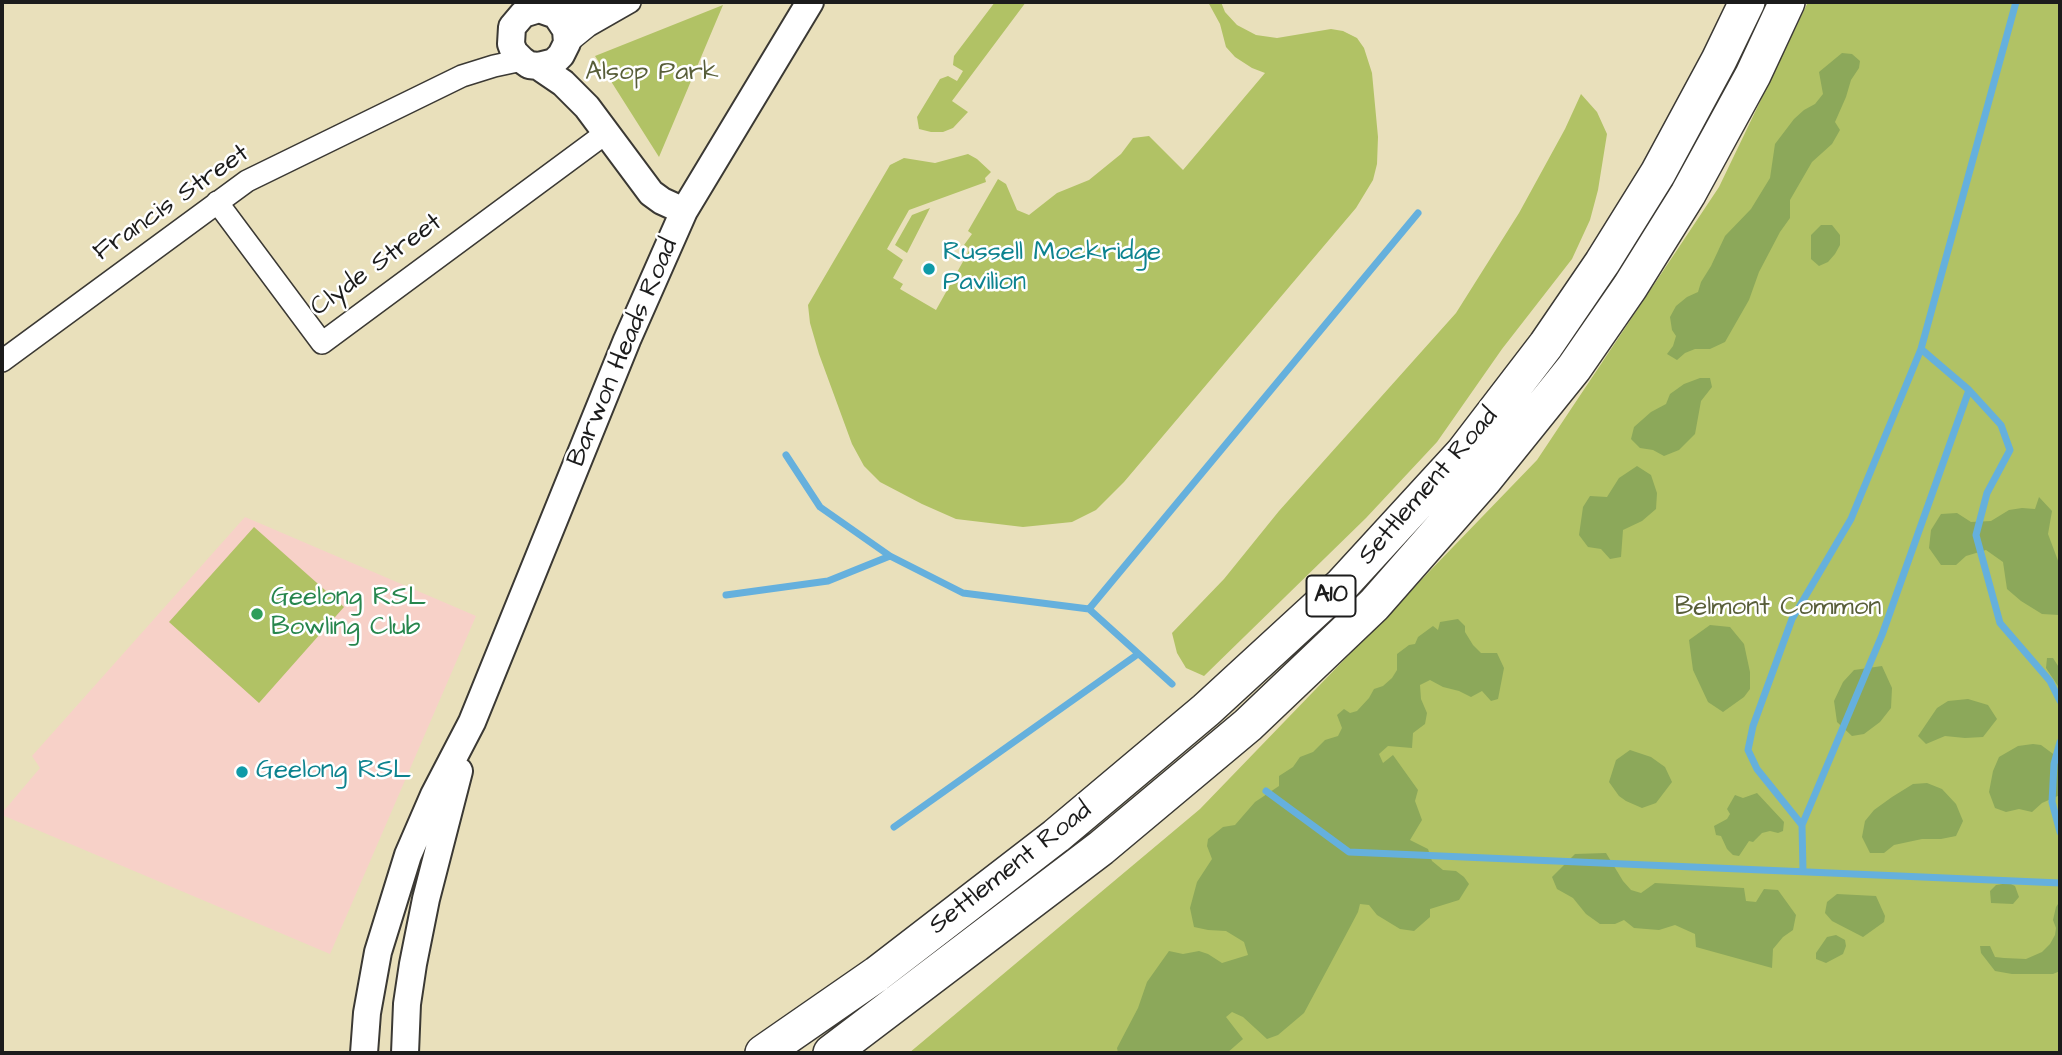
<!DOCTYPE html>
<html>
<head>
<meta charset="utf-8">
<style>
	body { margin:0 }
	#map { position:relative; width:2062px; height:1055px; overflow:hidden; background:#e9e0bb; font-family:"Architects Daughter",sans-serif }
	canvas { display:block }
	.frame { position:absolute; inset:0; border:4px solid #1c1c1c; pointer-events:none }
</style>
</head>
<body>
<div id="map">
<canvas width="2062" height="1055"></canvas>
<div class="frame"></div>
</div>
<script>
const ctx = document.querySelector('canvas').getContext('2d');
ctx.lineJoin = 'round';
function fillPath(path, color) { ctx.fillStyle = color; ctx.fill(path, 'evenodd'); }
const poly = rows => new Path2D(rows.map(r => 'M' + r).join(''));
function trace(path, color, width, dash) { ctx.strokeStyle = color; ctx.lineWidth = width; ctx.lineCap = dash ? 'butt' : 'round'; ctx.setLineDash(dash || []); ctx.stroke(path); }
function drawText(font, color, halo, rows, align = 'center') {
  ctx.font = font + ' "Architects Daughter",sans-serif'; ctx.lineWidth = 5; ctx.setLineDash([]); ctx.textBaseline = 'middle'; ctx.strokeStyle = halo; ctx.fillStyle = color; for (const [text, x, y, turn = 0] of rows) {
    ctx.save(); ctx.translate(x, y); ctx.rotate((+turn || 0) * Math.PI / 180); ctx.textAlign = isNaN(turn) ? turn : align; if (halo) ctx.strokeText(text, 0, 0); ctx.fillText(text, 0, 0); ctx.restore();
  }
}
fillPath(poly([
	[245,517,476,616,330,954,2,815,2,813,40,768,32,756]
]), '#f7d1c8');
fillPath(poly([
	[995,2,1026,2,952,101,968,112,953,128,943,132,931,132,919,129,917,117,940,79,948,76,957,81,963,71,953,65,954,56],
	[1208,2,1221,2,1225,12,1237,25,1256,35,1277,38,1331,29,1343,31,1357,38,1364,48,1372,73,1378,137,1377,164,1373,180,1356,208,1124,482,1096,510,1072,522,1023,527,956,519,922,504,880,482,864,466,852,444,819,354,810,323,808,305,890,165,904,158,935,163,968,154,977,159,991,172,985,178,986,182,909,210,887,249,903,260,893,278,903,284,900,289,936,310,970,249,964,245,972,234,968,231,998,179,1006,184,1017,210,1029,215,1057,193,1089,180,1121,154,1133,138,1149,136,1183,170,1265,73,1252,68,1235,57,1226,47,1220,24],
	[1808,2,2060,2,2060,1053,909,1053,1200,809,1537,460,1719,187],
	[723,5,659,157,595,56],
	[1581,94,1597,112,1607,134,1598,190,1590,220,1572,259,1502,349,1437,442,1366,518,1204,676,1186,668,1177,653,1172,633,1224,579,1279,511,1456,313,1519,213,1565,129],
	[930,208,907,253,895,245,912,215],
	[254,527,344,607,259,703,169,622]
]), '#b1c265');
fillPath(poly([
	[1842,53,1852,54,1860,61,1859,68,1851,80,1846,97,1835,122,1840,130,1832,144,1812,162,1790,200,1790,218,1780,232,1759,272,1749,300,1725,342,1710,349,1695,349,1685,353,1677,360,1667,354,1673,346,1676,336,1672,330,1670,317,1676,306,1687,297,1698,292,1701,282,1711,266,1725,236,1751,209,1770,178,1775,144,1794,119,1804,110,1815,104,1823,94,1819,72],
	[1821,225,1832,225,1840,235,1840,245,1835,254,1828,262,1819,266,1811,259,1811,235],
	[1700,378,1710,378,1712,387,1701,401,1695,434,1679,450,1664,456,1653,450,1640,448,1631,439,1634,427,1651,412,1666,404,1670,394,1684,384],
	[1637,466,1651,475,1657,493,1656,509,1642,521,1623,530,1621,557,1610,559,1601,549,1588,547,1579,535,1583,507,1590,496,1607,497,1619,478],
	[2039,497,2052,511,2048,534,2060,566,2060,614,2059,615,2042,614,2021,601,2007,589,2003,562,1986,550,1966,556,1956,565,1941,565,1929,548,1931,530,1941,514,1957,513,1971,522,1991,521,2009,510,2022,508,2035,509],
	[1458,619,1465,626,1465,632,1473,645,1481,653,1497,653,1504,668,1498,699,1491,701,1482,691,1471,697,1459,691,1443,687,1430,680,1420,685,1421,699,1427,713,1425,724,1413,733,1412,748,1388,746,1379,754,1383,763,1393,755,1418,790,1415,801,1422,820,1410,840,1428,849,1432,861,1443,870,1456,871,1464,877,1469,884,1459,900,1430,909,1430,917,1414,931,1400,929,1377,915,1369,905,1360,904,1358,912,1349,929,1304,1013,1278,1035,1267,1039,1243,1017,1232,1012,1226,1017,1243,1039,1227,1053,1118,1053,1117,1048,1138,1008,1147,982,1169,951,1183,954,1199,951,1208,954,1222,963,1248,955,1244,942,1226,931,1208,930,1194,927,1190,908,1197,882,1212,859,1207,846,1208,839,1223,827,1235,825,1255,802,1279,786,1279,776,1293,767,1300,757,1313,752,1325,740,1338,736,1342,728,1337,715,1344,709,1350,713,1357,711,1369,698,1374,689,1383,686,1392,678,1397,670,1397,654,1409,645,1415,644,1418,637,1433,626,1438,630,1440,622],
	[1710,625,1730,627,1744,644,1750,672,1750,689,1744,697,1723,712,1708,702,1693,670,1689,640],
	[2047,658,2053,658,2060,669,2060,689,2046,668],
	[1882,666,1892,688,1891,708,1880,722,1864,734,1852,736,1837,722,1834,701,1843,682,1854,670],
	[1968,699,1988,705,1997,719,1983,737,1965,738,1945,736,1926,744,1918,736,1937,708,1948,701],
	[2033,744,2041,745,2060,759,2060,795,2042,803,2032,812,2019,809,2006,812,1995,808,1989,792,1993,771,1999,757,2018,746],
	[1630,750,1651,757,1665,767,1672,782,1656,803,1642,808,1626,801,1619,796,1609,782,1616,760],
	[1927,783,1942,789,1956,804,1963,821,1956,836,1941,839,1922,839,1894,845,1884,853,1870,853,1862,837,1865,821,1874,810,1892,797,1913,784],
	[1757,793,1784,822,1783,831,1778,833,1770,831,1762,833,1753,842,1749,841,1739,856,1733,855,1727,849,1721,836,1716,835,1714,826,1727,819,1730,814,1727,809,1735,795,1743,798],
	[1606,853,1623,881,1631,890,1641,893,1655,883,1744,888,1746,901,1756,902,1764,889,1778,890,1796,915,1793,930,1783,937,1773,949,1772,968,1696,947,1695,934,1675,925,1659,930,1634,928,1624,920,1615,924,1600,924,1586,914,1573,898,1557,889,1552,877,1575,854],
	[2009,883,2015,886,2019,897,2013,904,1991,903,1990,891,1996,885],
	[1837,894,1876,896,1885,916,1884,922,1863,937,1832,921,1825,913,1827,902],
	[2060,901,2060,971,2053,974,2012,974,1995,971,1981,953,1980,946,1990,946,1995,957,2004,958,2026,959,2042,952,2050,944,2055,935,2056,928,2053,920,2056,907],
	[1836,935,1845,940,1846,946,1843,954,1826,963,1816,959,1816,953,1827,937]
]), '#8ca85a');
trace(poly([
	[1921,349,1969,390,2001,425,2010,450,1987,493,1976,535,2000,623,2050,681,2060,701],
	[786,455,820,507,890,556,963,593,1089,609],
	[726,595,828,581,890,556],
	[1172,684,1089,609,1418,213],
	[2060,742,2054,764,2052,802,2060,832],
	[1266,791,1349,852,2060,883],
	[1802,825,1882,635,1969,390],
	[894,827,1138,654],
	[1803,871,1802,825,1757,769,1748,750,1753,726,1792,619,1851,519,1921,349,2016,2]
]), '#65b0dd', 7);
const minor = poly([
	[556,15,579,13,610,8],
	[567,43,588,26,630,2],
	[217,202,322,343,606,133],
	[2,361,247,181,462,76,494,66,522,60]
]);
const tertiary = poly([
	[528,2,539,9,556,15,566,30,567,43,561,55,554,62,538,66],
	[539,9,523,14,512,27,511,44,514,52,522,60,529,65,538,66,563,83,587,107,651,193,662,201,684,211],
	[364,1053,367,1013,378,952,408,855,434,795,472,722,627,340,684,211,810,2],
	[405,1053,407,1004,413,964,426,899,459,771]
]);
const trunk = poly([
	[763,1053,877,974,1056,836,1206,710,1341,586,1464,452,1546,345,1602,263,1658,173,1719,60,1747,2],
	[831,1053,1101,848,1248,725,1374,605,1483,481,1574,368,1630,287,1688,194,1753,75,1787,2]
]);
trace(minor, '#3b3934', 24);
trace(tertiary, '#3b3934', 30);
trace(trunk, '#3b3934', 38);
trace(minor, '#fff', 21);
trace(tertiary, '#fff', 26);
trace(trunk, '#fff', 35);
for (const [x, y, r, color] of [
	[929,269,7,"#0f9aa8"],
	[257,614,7,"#2e9e5b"],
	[242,772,7,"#0f9aa8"]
]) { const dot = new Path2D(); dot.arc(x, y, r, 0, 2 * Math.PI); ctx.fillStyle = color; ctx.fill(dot); trace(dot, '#fff', 2.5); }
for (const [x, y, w] of [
	[1331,596,49]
]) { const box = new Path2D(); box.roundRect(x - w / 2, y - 20.5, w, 41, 5); ctx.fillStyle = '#fff'; ctx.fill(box); trace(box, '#1c1c1c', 2); }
drawText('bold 24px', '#1c1c1c', null, [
	["A10",1331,596]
]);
drawText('26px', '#585e39', '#fff', [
	["Alsop Park",652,74],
	["Belmont Common",1778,609]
]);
drawText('26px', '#1c1c1c', '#fff', [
	["Francis Street",172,204,-35],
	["Clyde Street",377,266,-36],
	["Barwon Heads Road",624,353,-67],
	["Settlement Road",1429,487,-49],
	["Settlement Road",1011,869,-38]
]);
drawText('26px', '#0d838f', '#fff', [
	["Russell Mockridge",943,254],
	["Pavilion",943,284],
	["Geelong RSL",256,772]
], 'left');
drawText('26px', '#27864d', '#fff', [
	["Geelong RSL",271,599],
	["Bowling Club",271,629]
], 'left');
</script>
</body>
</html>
